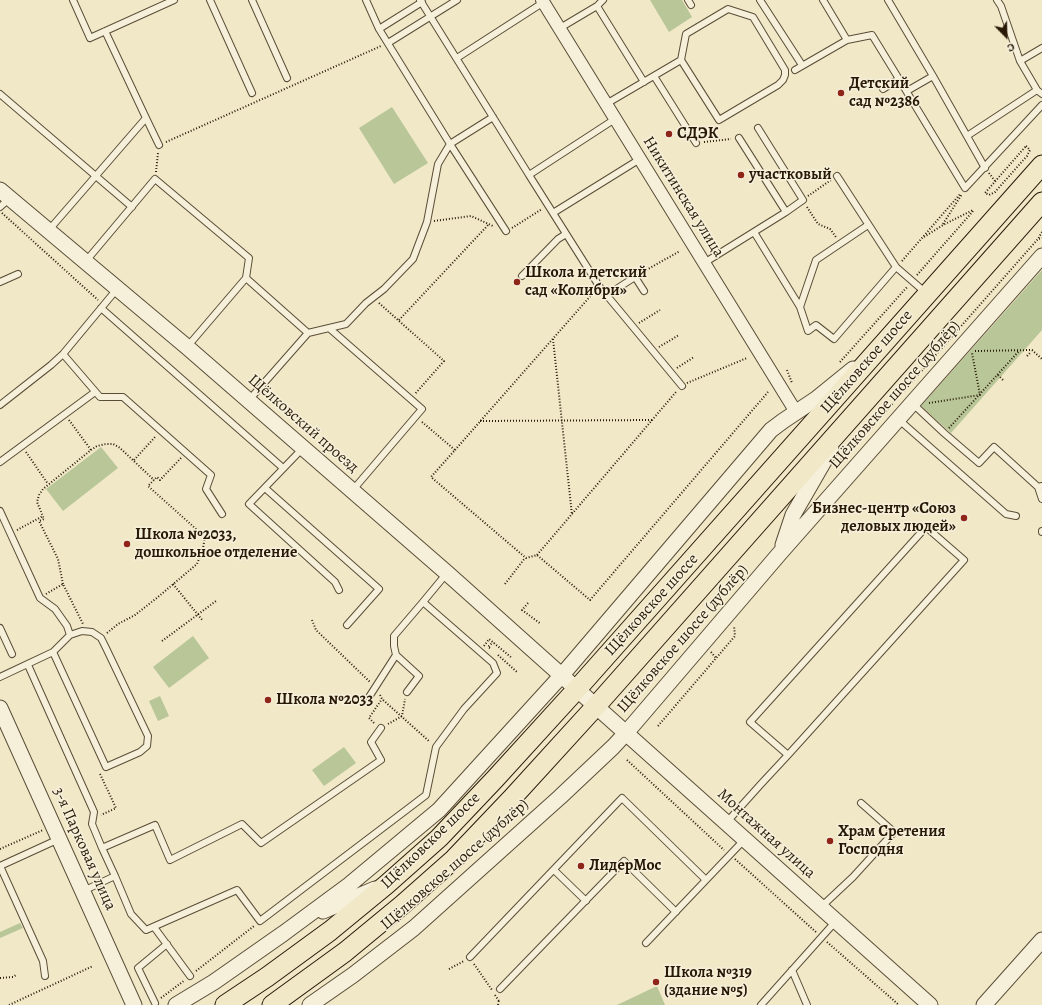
<!DOCTYPE html>
<html>
<head>
<meta charset="utf-8">
<style>
	body { margin:0 }
	#map { position:relative; width:1042px; height:1005px; overflow:hidden; background:#f1e8c8; font-family:Alegreya,serif }
	canvas { display:block }
	.north { position:absolute; left:986px; top:16px; width:40px; height:40px; -webkit-text-stroke:3px #f6f0db; paint-order:stroke; rotate:157deg; font-size:11px; font-weight:700; line-height:16px; text-align:center; color:#281907 }
	.north::after { content:''; display:block; margin:auto; width:14px; height:18px; background:#281907; clip-path:polygon(50% 0,100% 100%,50% 72%,0 100%) }
</style>
</head>
<body>
<div id="map">
<canvas width="1042" height="1005"></canvas>
<div class="north">С</div>
</div>
<script>
const ctx = document.querySelector('canvas').getContext('2d');
ctx.lineJoin = 'round';
function fillPath(path, color) { ctx.fillStyle = color; ctx.fill(path, 'evenodd'); }
const poly = rows => new Path2D(rows.map(r => 'M' + r).join(''));
function trace(path, color, width, dash) { ctx.strokeStyle = color; ctx.lineWidth = width; ctx.lineCap = dash ? 'butt' : 'round'; ctx.setLineDash(dash || []); ctx.stroke(path); }
function drawText(font, color, halo, rows, align = 'center') {
  ctx.font = font + ' Alegreya,serif'; ctx.lineWidth = 3; ctx.setLineDash([]); ctx.textBaseline = 'middle'; ctx.strokeStyle = halo; ctx.fillStyle = color; for (const [text, x, y, turn = 0] of rows) {
    ctx.save(); ctx.translate(x, y); ctx.rotate((+turn || 0) * Math.PI / 180); ctx.textAlign = isNaN(turn) ? turn : align; if (halo) ctx.strokeText(text, 0, 0); ctx.fillText(text, 0, 0); ctx.restore();
  }
}
fillPath(poly([
	[650,0,682,0,692,17,669,32],
	[392,107,428,163,394,184,359,128],
	[1042,270,1042,330,951,433,921,406],
	[101,447,118,468,63,511,46,489],
	[193,636,209,658,169,688,153,667],
	[160,696,169,716,158,721,149,701],
	[344,747,356,763,324,786,312,770],
	[20,923,23,928,0,938,0,932],
	[657,986,665,1005,617,1005]
]), '#b8c698');
const service = poly([
	[73,0,90,38,174,0],
	[210,0,252,93],
	[252,0,287,78],
	[420,0,529,175,615,119],
	[688,0,691,5],
	[760,0,802,65],
	[888,0,933,76,985,168],
	[997,0,1001,6,1020,61,1037,90,1042,94],
	[597,6,644,82],
	[560,28,597,6,603,0],
	[379,29,422,2],
	[847,40,872,35,899,79,883,89],
	[388,43,457,0],
	[457,58,544,2],
	[1020,61,1042,48],
	[795,70,847,40,823,0],
	[654,76,696,143],
	[899,79,965,188,1042,105],
	[907,91,933,76],
	[0,94,132,207],
	[606,104,681,60,686,34,728,9,753,17,785,70,785,75,783,80,778,85,719,120,681,60],
	[493,117,450,144,506,231],
	[146,118,159,145],
	[758,128,803,200,786,212],
	[967,136,1037,90],
	[529,175,599,286,682,386],
	[837,176,896,267,926,293],
	[0,207,9,199],
	[553,213,640,159],
	[48,231,146,118,105,31],
	[754,232,800,307,808,331,816,325,834,339,896,267],
	[86,261,155,179,249,258,246,278,308,333,329,328,422,409,352,491],
	[704,263,786,212,739,138],
	[522,276,558,239,566,234],
	[0,282,18,274],
	[607,295,635,277,644,291],
	[800,307,816,260,868,225],
	[101,308,283,468],
	[329,328,346,324,366,303,384,289,413,259,427,222,438,164,450,144,379,29,366,0],
	[187,347,246,278],
	[63,354,100,397,123,397,211,475,206,489,222,514],
	[249,400,308,333],
	[912,403,944,433,979,463,994,447,1038,487,1042,486],
	[0,405,51,365,63,354,117,289],
	[898,419,1006,514,1016,516],
	[303,448,249,504,335,582,339,590],
	[0,462,95,392],
	[1038,487,1042,499],
	[265,488,379,589,347,625],
	[0,511,40,598,55,609,67,626,70,635,82,631,92,632,101,638,106,648,148,736,147,746,140,752,106,767,53,652],
	[1042,532,1042,531],
	[0,628,12,654],
	[28,665,94,812,92,824,102,848],
	[0,677,53,652,70,635],
	[407,692,419,676,396,655,394,646,394,636,423,602],
	[369,697,396,655],
	[726,823,761,784,788,755,964,560,926,527,750,722,788,755],
	[554,870,586,901],
	[115,876,102,848,155,825,170,860,242,824,261,843,381,760,371,742,381,728],
	[83,891,115,876,131,914,146,930,237,890,260,921,426,795,436,747,464,709,497,673,493,663,423,602,447,573],
	[821,907,853,877,894,832,861,803],
	[154,927,190,976],
	[646,943,745,839],
	[470,957,622,798,706,880],
	[792,970,807,1005],
	[45,976,43,961,0,866,59,839],
	[500,989,624,861,676,912],
	[155,1003,138,968,167,944],
	[761,1005,836,921]
]);
const minor = poly([
	[542,0,796,412]
]);
const tertiary = poly([
	[0,190,187,347,447,573,930,1005],
	[783,545,793,515,831,449],
	[0,708,134,1005],
	[323,911,375,889],
	[176,1005,214,982,284,933,349,885,439,810,562,675,771,430,783,421,816,399,853,369],
	[310,1005,353,975,414,928,560,797,613,747,626,733,780,553,1042,256],
	[984,1005,1042,940]
]);
const primary = poly([
	[225,1005,267,977,330,931,386,885,439,838,495,779,577,689,1042,165],
	[272,1005,345,952,402,905,454,859,513,797,596,706,1042,202]
]);
trace(service, '#5a4d37', 8);
trace(minor, '#5a4d37', 14);
trace(tertiary, '#5a4d37', 17);
trace(primary, '#281907', 21);
trace(poly([
	[166,142,381,46],
	[704,142,731,139],
	[1026,146,1030,150,1027,156,995,192,989,195,985,193,1026,146],
	[156,172,158,153],
	[989,173,995,181],
	[808,196,831,180],
	[807,207,818,224,830,229,836,237],
	[2,213,98,300],
	[434,221,471,216,493,226],
	[943,224,962,194],
	[512,228,542,209],
	[1042,232,1038,239,1042,238],
	[924,237,943,225,973,210],
	[902,261,961,193],
	[641,273,680,251],
	[917,275,974,210],
	[379,303,444,361,415,394],
	[399,320,489,224],
	[639,323,660,310],
	[553,339,572,515],
	[659,347,679,335],
	[975,351,1032,350,1042,359],
	[1027,356,1030,353],
	[840,362,908,286],
	[677,368,694,357],
	[787,370,792,383],
	[998,375,1004,381],
	[687,383,747,358],
	[929,403,980,395,972,353],
	[69,420,91,450],
	[480,421,653,420],
	[422,422,455,450,431,477,526,558,537,555,590,600,768,392],
	[949,428,1019,351],
	[455,450,594,292],
	[26,452,48,484],
	[181,458,160,480,157,477,148,486,205,537],
	[134,460,156,436],
	[839,462,880,418,1038,239],
	[17,530,43,516],
	[205,537,214,535],
	[537,555,676,392],
	[63,584,58,559,39,521,44,519,37,502,39,495,43,489,91,450,97,446,106,444,113,444,120,448,154,480],
	[173,584,203,621],
	[505,584,525,558],
	[46,594,63,584,83,624],
	[528,603,522,610,541,624],
	[312,620,316,630,370,682],
	[107,633,118,624,135,615,158,597,197,564,203,548,205,537],
	[162,641,216,601],
	[484,646,489,639,512,658],
	[490,648,488,647,493,642],
	[711,652,716,658],
	[498,655,517,672],
	[380,695,382,699,430,742],
	[374,723,369,718,382,699],
	[388,724,402,716,405,699],
	[658,726,735,636,734,626],
	[627,760,724,850],
	[100,774,116,808,101,815],
	[0,849,43,830],
	[735,859,817,933],
	[827,942,899,1005],
	[474,964,492,990],
	[449,969,464,961],
	[196,971,254,926],
	[0,978,13,977,16,975],
	[495,995,499,1001],
	[161,998,185,980],
	[9,1005,93,966],
	[498,1005,499,1000]
]), '#281907', 2, [1, 2]);
trace(service, '#f6f0db', 6);
trace(minor, '#f6f0db', 12);
trace(tertiary, '#f6f0db', 15);
trace(primary, '#f1e8c8', 19);
for (const [x, y, r, color] of [
	[841,93,4,"#8f2418"],
	[669,134,4,"#8f2418"],
	[741,175,4,"#8f2418"],
	[517,282,4,"#8f2418"],
	[964,518,4,"#8f2418"],
	[127,544,4,"#8f2418"],
	[268,700,4,"#8f2418"],
	[830,841,4,"#8f2418"],
	[581,866,4,"#8f2418"],
	[656,982,4,"#8f2418"]
]) { const dot = new Path2D(); dot.arc(x, y, r, 0, 2 * Math.PI); ctx.fillStyle = color; ctx.fill(dot); trace(dot, '#f6f0db', 1.5); }
drawText('bold 16px', '#281907', '#f6f0db', [
	["Детский",849,84],
	["сад №2386",849,102],
	["СДЭК",677,134],
	["участковый",749,175],
	["Школа и детский",525,273],
	["сад «Колибри»",525,291],
	["Бизнес-центр «Союз",956,509,"right"],
	["деловых людей»",956,527,"right"],
	["Школа №2033,",135,535],
	["дошкольное отделение",135,553],
	["Школа №2033",276,700],
	["Храм Сретения",838,832],
	["Господня",838,850],
	["ЛидерМос",589,866],
	["Школа №319",664,973],
	["(здание №5)",664,991]
], 'left');
drawText('16px', '#281907', '#f6f0db', [
	["Никитинская улица",683,197,58],
	["Щёлковское шоссе",867,362,-49],
	["Щёлковское шоссе (дублёр)",895,395,-49],
	["Щёлковский проезд",303,424,41],
	["Щёлковское шоссе",652,605,-48],
	["Щёлковское шоссе (дублёр)",683,639,-49],
	["Монтажная улица",766,834,42],
	["Щёлковское шоссе",431,841,-44],
	["3-я Парковая улица",84,849,66],
	["Щёлковское шоссе (дублёр)",455,865,-41]
]);
</script>
</body>
</html>
